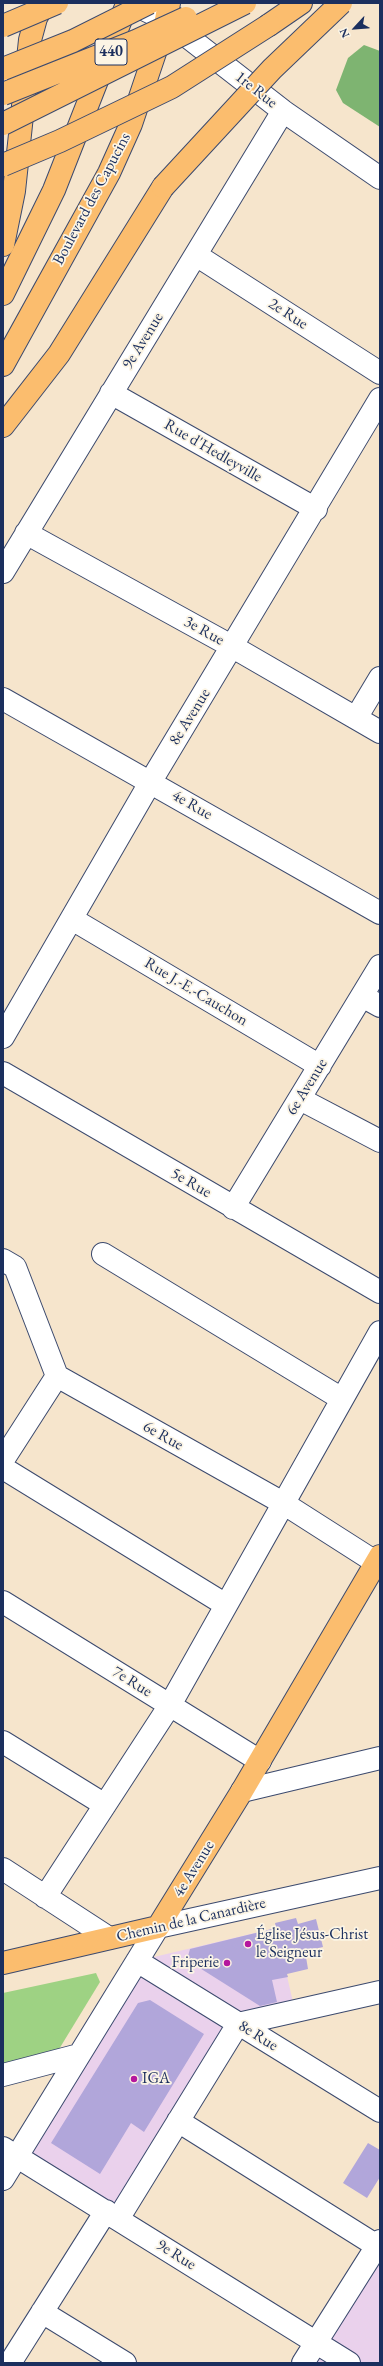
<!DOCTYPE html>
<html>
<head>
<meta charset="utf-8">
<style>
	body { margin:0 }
	#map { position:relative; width:383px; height:2366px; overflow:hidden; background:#f6e5cc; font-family:"EB Garamond",serif }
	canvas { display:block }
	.frame { position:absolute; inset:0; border:4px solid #1b2f5e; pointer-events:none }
	.north { position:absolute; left:335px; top:8px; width:40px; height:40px; -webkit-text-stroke:3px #fcf5e5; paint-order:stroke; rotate:244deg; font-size:11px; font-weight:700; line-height:16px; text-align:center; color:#1b2f5e }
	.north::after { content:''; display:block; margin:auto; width:14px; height:18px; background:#1b2f5e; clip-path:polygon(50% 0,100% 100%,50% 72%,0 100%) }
</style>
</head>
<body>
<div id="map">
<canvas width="383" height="2366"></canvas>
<div class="frame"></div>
<div class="north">N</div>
</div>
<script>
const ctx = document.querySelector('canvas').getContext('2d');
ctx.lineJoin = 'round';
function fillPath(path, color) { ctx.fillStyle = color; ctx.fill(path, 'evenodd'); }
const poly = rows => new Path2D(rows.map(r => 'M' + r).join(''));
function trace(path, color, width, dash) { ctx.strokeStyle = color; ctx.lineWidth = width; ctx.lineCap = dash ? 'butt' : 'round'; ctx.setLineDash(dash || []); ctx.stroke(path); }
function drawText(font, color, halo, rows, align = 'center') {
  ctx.font = font + ' "EB Garamond",serif'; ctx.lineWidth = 3.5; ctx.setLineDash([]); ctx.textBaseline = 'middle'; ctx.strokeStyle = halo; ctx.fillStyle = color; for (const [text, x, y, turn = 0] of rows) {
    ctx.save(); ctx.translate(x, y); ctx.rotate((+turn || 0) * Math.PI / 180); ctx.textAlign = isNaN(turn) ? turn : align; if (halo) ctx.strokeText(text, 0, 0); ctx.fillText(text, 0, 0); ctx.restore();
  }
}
fillPath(poly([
	[276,1928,295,2011,238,2024,118,2219,17,2156,137,1961],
	[380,2241,380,2363,303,2363]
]), '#ead1ec');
fillPath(poly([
	[96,1973,100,1982,53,2059,3,2070,3,1993]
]), '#9ed283');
fillPath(poly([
	[364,45,380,51,380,127,343,103,336,90,348,58]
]), '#7eb471');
fillPath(poly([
	[296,1918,298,1924,316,1919,323,1947,305,1951,308,1969,287,1974,288,1977,272,1980,277,2002,260,2006,187,1960,190,1949,276,1928,275,1923],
	[150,2000,204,2034,144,2132,131,2123,100,2174,51,2143,138,2003],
	[368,2143,380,2150,380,2177,367,2198,343,2183]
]), '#b1a6da');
const minor = poly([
	[131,3,166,20,283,111,380,178],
	[196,255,380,373],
	[111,393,316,509],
	[26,533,233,647,380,732],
	[3,572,283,111],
	[3,699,380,913],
	[356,718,380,678],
	[72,919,320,1066],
	[362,996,380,1006],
	[3,1037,151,781,380,399],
	[3,1073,380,1292],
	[300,1099,380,1141],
	[233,1208,380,966],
	[103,1254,342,1399],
	[3,1260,15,1267,57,1376,283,1503,380,1565],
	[3,1460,57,1376],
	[3,1468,226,1605],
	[3,1602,260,1761],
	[3,1742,105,1805],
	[242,1791,380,1758],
	[3,1869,109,1938],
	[45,1897,170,1705,380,1332],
	[137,1961,380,2111],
	[3,2075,79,2055],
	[178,2121,377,2246],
	[3,2148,349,2363],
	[3,2179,158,1927,380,1878],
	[118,2219,238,2024,380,1992],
	[42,2312,125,2363],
	[10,2363,106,2211],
	[303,2363,380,2241]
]);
const major = poly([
	[3,294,54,190,127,4],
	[3,365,109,173,131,124,166,20,169,3],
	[3,1963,158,1927,242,1791,380,1556]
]);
const highway = poly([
	[269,25,301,3],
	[3,245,14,191,30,40,36,18,44,3],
	[3,426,59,354,163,187]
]);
trace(minor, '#3c4a6e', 24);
trace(major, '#3c4a6e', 24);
trace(highway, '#3c4a6e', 24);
trace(minor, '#fff', 22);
trace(major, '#fbbd6e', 22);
trace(highway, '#fbbd6e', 22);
const highwayBridge = poly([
	[3,26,57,3],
	[3,69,73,41,149,3],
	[3,94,136,41,186,18],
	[3,124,245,3],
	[3,165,60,141,172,87,269,25],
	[163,187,272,69,341,3]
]);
trace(highwayBridge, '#3c4a6e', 24, []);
trace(highwayBridge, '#fbbd6e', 22);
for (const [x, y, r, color] of [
	[248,1944,4,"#b5179e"],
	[227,1963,4,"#b5179e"],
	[134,2079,4,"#b5179e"]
]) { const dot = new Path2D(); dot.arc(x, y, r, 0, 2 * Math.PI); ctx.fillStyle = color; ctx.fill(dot); trace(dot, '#fcf5e5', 1.5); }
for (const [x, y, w] of [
	[111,52,32]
]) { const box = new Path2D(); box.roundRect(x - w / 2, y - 13, w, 26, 3); ctx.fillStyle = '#fcf5e5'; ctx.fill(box); trace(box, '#1b2f5e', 1); }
drawText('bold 15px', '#1b2f5e', null, [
	["440",111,52]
]);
drawText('16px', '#1b2f5e', '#fcf5e5', [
	["1re Rue",256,90,38],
	["Boulevard des Capucins",92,199,-62],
	["2e Rue",288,314,33],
	["9e Avenue",143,341,-58],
	["Rue d'Hedleyville",213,451,30],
	["3e Rue",204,631,29],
	["8e Avenue",190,717,-58],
	["4e Rue",192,805,30],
	["Rue J.-E.-Cauchon",196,992,31],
	["6e Avenue",307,1087,-58],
	["5e Rue",191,1183,30],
	["6e Rue",163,1436,29],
	["7e Rue",132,1682,32],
	["4e Avenue",194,1869,-58],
	["Chemin de la Canardière",191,1920,-13],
	["8e Rue",258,2036,32],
	["9e Rue",176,2255,32]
]);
drawText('16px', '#1b2f5e', '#fcf5e5', [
	["Église Jésus-Christ",256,1935],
	["le Seigneur",256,1953],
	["Friperie",219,1963,"right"],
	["IGA",142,2079]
], 'left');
</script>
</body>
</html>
